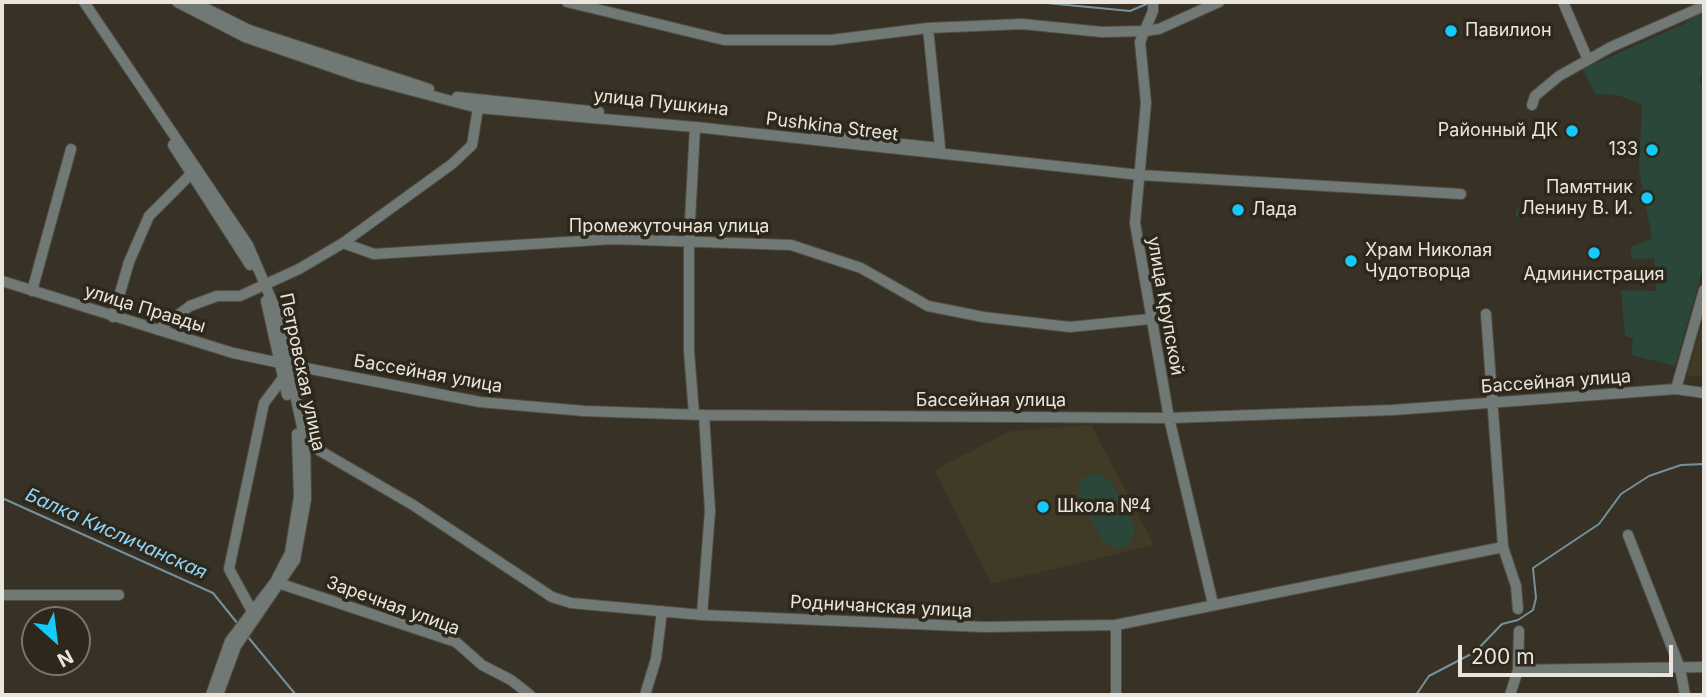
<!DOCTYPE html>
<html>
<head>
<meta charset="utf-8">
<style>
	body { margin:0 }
	#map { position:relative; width:1706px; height:697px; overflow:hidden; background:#373225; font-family:Inter,sans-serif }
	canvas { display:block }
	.frame { position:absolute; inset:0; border:4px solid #e9e5dd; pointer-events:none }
	.north { position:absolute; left:21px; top:606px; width:70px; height:70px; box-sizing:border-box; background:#2d281b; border:2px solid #787469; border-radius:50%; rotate:152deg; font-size:19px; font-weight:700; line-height:28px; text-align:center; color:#e9e5dd }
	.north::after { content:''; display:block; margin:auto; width:24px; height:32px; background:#13cafb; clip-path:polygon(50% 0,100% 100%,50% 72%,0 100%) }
	.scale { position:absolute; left:1458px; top:645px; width:215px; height:32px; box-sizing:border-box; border:4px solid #e9e5dd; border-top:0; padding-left:9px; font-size:21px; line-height:24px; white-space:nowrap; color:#e9e5dd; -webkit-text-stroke:5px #2d281b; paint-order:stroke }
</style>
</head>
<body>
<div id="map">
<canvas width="1706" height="697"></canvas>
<div class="frame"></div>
<div class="north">N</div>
<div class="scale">200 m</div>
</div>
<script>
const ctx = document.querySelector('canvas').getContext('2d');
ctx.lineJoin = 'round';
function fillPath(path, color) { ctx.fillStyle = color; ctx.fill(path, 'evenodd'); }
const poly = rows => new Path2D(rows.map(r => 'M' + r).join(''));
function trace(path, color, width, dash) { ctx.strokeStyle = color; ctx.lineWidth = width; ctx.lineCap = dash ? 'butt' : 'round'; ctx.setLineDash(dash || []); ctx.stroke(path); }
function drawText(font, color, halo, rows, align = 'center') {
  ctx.font = font + ' Inter,sans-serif'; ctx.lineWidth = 7; ctx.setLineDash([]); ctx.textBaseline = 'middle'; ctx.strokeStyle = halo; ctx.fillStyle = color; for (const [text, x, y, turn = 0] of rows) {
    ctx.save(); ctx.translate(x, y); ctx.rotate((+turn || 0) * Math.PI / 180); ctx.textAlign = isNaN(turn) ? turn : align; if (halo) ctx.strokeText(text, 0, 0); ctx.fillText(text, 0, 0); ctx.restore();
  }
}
fillPath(poly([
	[1704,318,1704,376,1687,376,1699,333],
	[1091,425,1154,545,991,584,934,470,1011,431]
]), '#413a26');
fillPath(poly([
	[1698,12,1704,18,1704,73,1699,80,1704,85,1704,264,1675,366,1631,355,1633,338,1625,336,1621,290,1656,291,1654,258,1632,259,1630,247,1652,239,1639,170,1642,104,1617,95,1595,94,1583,69,1684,24],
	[1541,208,1542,216,1516,217,1516,209],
	[1095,472,1110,480,1133,522,1135,533,1126,547,1115,548,1104,543,1078,497,1080,480]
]), '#2b473a');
trace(poly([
	[676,2,682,2],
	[1036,2,1130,11,1149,3],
	[2,498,213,593,238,624],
	[248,637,296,695],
	[1416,695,1429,676,1475,652,1502,624,1518,620,1533,610,1536,598,1533,568,1599,524,1621,494,1649,476,1681,465,1704,464]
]), '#75919e', 2);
const minor = poly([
	[84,2,248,245,278,315,305,441,306,499,295,560,236,646,218,695],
	[177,2,245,37,361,77,478,108,695,127,1140,175,1461,194],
	[193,2,249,30,429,89],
	[567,2,724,40,831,40,928,28,1022,24,1102,32,1145,31,1159,29,1219,2],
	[1153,2,1153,11,1140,42,1146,103,1135,223,1169,418,1213,604],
	[1563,2,1588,60],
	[928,28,940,147,937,152],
	[457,97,599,112],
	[1532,105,1535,96,1559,76,1611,47,1704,6],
	[816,135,940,148],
	[173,145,250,265],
	[343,243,374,254,613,239,791,245,861,268,928,306,983,317,1070,327,1150,319],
	[2,281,233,353,280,363,480,402,584,411,704,415,1169,418,1393,410,1676,389,1704,393],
	[32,291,71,149],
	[266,301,287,395],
	[1486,314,1503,547,1516,586,1518,609],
	[113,317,129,262,149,216,192,173],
	[158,330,190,306,217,296,240,296,299,269,343,243,452,164,472,145,478,108],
	[1676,389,1704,290],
	[694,414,689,351,689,240,695,127],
	[298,438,413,505,552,597,571,603,702,615,984,627,1116,625,1503,547],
	[1628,535,1680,668,1685,695],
	[275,582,456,642,482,665,511,680,530,695],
	[2,595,119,595],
	[252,611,229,569,264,403,283,378],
	[702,615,710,511,704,415],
	[1518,670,1704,667],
	[211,695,230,641,275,582,290,553,299,497,297,434],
	[645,695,656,659,662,611],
	[1116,695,1116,625],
	[1510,695,1518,670,1519,631]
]);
trace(minor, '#534f42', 12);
trace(minor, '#717977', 10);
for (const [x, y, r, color] of [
	[1451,31,7,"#13cafb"],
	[1572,131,7,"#13cafb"],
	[1652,150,7,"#13cafb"],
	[1647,198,7,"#13cafb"],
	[1238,210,7,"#13cafb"],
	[1594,253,7,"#13cafb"],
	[1351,261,7,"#13cafb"],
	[1043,507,7,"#13cafb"]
]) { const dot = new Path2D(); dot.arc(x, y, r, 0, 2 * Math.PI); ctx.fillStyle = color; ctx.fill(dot); trace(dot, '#2d281b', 2.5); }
drawText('18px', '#e9e5dd', '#2d281b', [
	["Павилион",1465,31],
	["Районный ДК",1558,131,"right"],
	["133",1638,150,"right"],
	["Памятник",1633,188,"right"],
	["Ленину В. И.",1633,209,"right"],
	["Лада",1252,210],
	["Храм Николая",1365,251],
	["Чудотворца",1365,272],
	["Администрация",1594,275,"center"],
	["Школа №4",1057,507]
], 'left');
drawText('18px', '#e9e5dd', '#2d281b', [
	["улица Пушкина",661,103,6],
	["Pushkina Street",832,127,7],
	["Промежуточная улица",669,227],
	["улица Крупской",1165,306,80],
	["улица Правды",145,309,17],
	["Петровская улица",302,372,78],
	["Бассейная улица",428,374,10],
	["Бассейная улица",1556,382,-4],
	["Бассейная улица",991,401],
	["Заречная улица",393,606,20],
	["Родничанская улица",881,607,3]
]);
drawText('italic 19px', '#8ed6fb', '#2d281b', [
	["Балка Кисличанская",116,534,24]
]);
</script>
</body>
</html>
